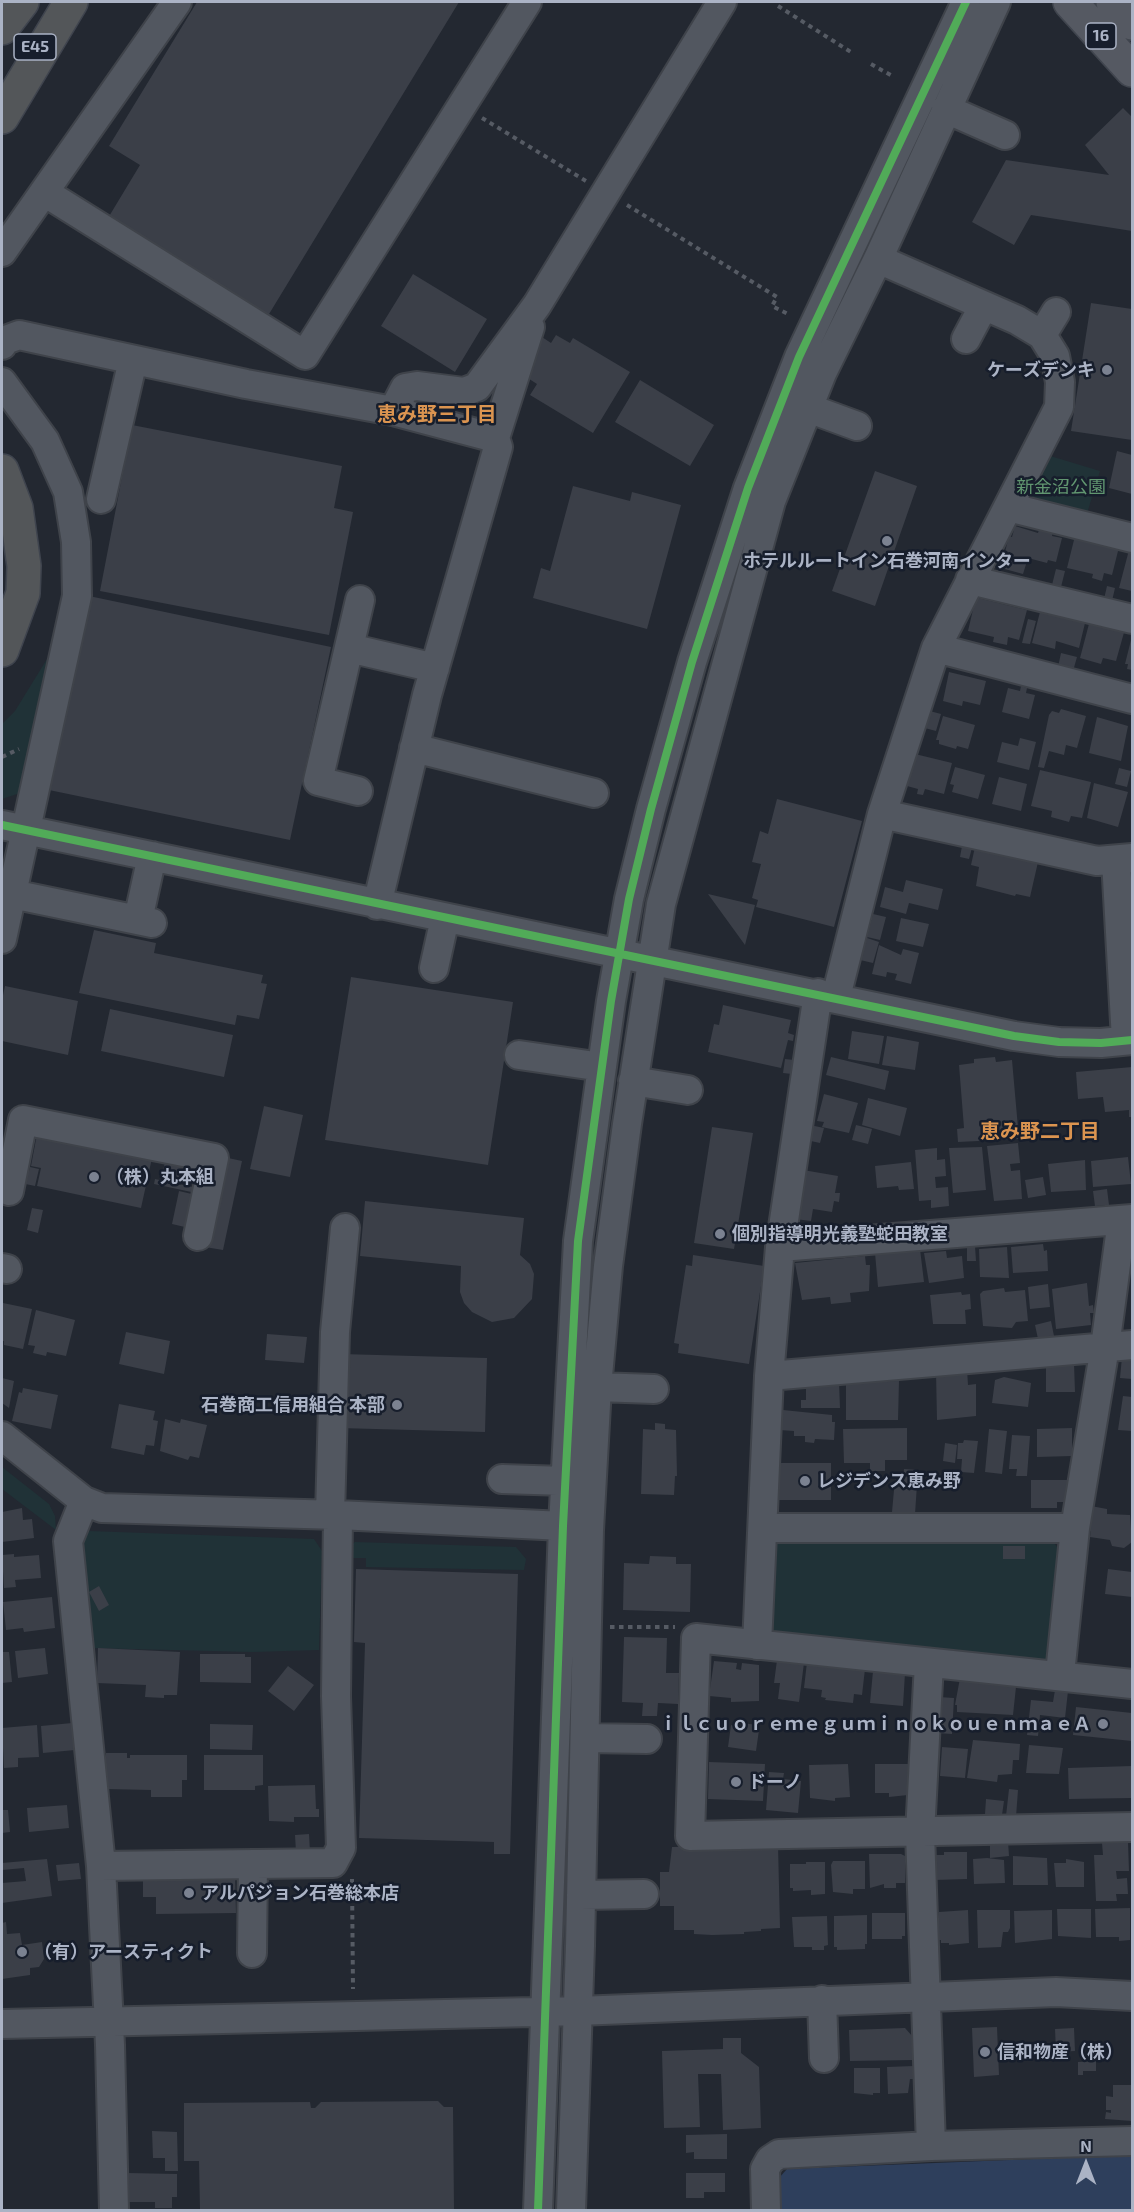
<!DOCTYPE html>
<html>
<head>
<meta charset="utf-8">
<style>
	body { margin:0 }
	#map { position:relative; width:1134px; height:2212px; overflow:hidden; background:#232831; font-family:"Exo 2",sans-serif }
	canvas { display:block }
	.frame { position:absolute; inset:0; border:3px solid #abb3c5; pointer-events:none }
	.north { position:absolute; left:1056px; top:2134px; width:60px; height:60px; -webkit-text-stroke:4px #171e2c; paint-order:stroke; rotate:0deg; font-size:16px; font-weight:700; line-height:24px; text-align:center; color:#abb3c5 }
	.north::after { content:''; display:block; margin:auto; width:21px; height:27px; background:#abb3c5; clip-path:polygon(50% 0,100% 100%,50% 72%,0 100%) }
</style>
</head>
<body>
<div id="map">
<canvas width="1134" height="2212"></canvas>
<div class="frame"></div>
<div class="north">N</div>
</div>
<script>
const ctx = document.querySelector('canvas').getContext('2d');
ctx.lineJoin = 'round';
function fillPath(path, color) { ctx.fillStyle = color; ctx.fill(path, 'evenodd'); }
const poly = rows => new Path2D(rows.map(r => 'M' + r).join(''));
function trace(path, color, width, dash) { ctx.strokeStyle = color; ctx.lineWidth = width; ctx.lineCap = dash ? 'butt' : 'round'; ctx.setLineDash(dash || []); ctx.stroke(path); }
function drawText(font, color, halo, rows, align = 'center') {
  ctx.font = font + ' "Exo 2","Noto Sans JP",sans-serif'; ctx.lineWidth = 5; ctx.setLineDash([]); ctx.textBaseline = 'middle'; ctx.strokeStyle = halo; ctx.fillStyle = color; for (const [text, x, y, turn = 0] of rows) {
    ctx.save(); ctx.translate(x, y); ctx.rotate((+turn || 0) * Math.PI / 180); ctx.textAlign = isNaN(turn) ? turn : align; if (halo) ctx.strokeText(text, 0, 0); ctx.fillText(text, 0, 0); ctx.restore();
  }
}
fillPath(poly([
	[1047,455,1100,471,1085,520,1036,507,1028,493],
	[55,646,20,793,2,799,2,724,15,711],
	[2,1467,49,1504,55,1516,56,1530,2,1489],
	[89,1531,314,1539,322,1551,319,1650,253,1652,88,1648,79,1542],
	[781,1538,1053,1542,1066,1557,1056,1650,1045,1661,775,1637,766,1627,768,1552],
	[355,1542,516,1547,526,1559,524,1570,366,1567,366,1558,343,1558,344,1550]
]), '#203237');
fillPath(poly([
	[1132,2155,1132,2210,780,2210,779,2178,787,2169]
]), '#2e3f5c');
fillPath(poly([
	[197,2,459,2,266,319,105,223,140,165,109,146],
	[1123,108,1132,117,1132,231,1031,215,1014,245,972,222,1006,160,1109,175,1085,145],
	[413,274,487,319,455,372,381,326],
	[1091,303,1132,309,1132,440,1071,431],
	[556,335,570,343,573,338,630,372,593,433,530,395,537,384,520,373,542,337,551,343],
	[640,380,714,425,690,466,615,422],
	[132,425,342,466,334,508,353,512,329,635,100,591],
	[1117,451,1132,455,1132,494,1109,488],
	[875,471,917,486,875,606,832,591],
	[573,486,630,501,632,492,681,505,647,629,533,598,541,568,550,571],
	[1015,526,1038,533,1040,526,1053,530,1052,536,1062,538,1056,562,1048,560,1047,563,1028,558,1023,574,1001,568,1009,536,1012,537],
	[1075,536,1119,547,1112,575,1104,573,1102,581,1092,578,1093,574,1067,568],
	[1129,550,1132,551,1132,591,1119,588],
	[1056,569,1065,571,1061,587,1052,585],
	[1107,586,1115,588,1112,601,1104,599],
	[89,596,331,647,290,840,49,790],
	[978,598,1027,610,1019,640,1008,637,1007,645,993,642,994,637,968,631,975,601],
	[1041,608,1086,619,1079,648,1056,641,1055,649,1032,643],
	[1028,619,1036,621,1030,644,1022,643],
	[1090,620,1125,629,1116,661,1103,658,1101,664,1080,658],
	[1132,636,1132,670,1127,669,1128,664,1125,664],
	[1061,653,1077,657,1073,671,1058,667],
	[949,672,986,681,980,705,963,701,962,706,943,701],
	[1021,686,1027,688,1026,693,1035,695,1029,719,1002,712,1008,688,1020,691],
	[1061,709,1086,716,1077,748,1066,745,1064,755,1049,751,1044,768,1038,767,1049,715,1052,711,1059,713],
	[926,710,941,714,936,731,921,727],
	[943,716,975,725,968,749,957,746,956,749,939,744,939,740,936,740],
	[1097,717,1128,726,1121,761,1089,753],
	[1020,738,1036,742,1029,770,997,762,1002,742,1018,746],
	[915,754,952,763,944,794,925,789,923,795,917,794,918,789,907,786],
	[955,767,985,775,978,799,952,792,954,785,950,784],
	[1119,768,1131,771,1127,787,1115,784],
	[1040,770,1091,782,1082,818,1071,816,1069,822,1051,817,1052,811,1031,806],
	[999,777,1027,784,1021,811,992,804],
	[1094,783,1128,792,1118,827,1087,818],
	[777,799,862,821,834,927,756,907,758,900,752,898,761,864,752,862,760,831,768,834],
	[962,846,972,848,969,859,960,857],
	[975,847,1038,862,1030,897,1016,894,1015,896,976,886,979,867,971,865],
	[906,880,943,889,938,910,909,903,906,914,880,907,885,887,903,892],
	[708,894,755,905,745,945],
	[873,914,886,917,880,940,867,937],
	[901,918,929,924,923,947,896,941],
	[94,930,156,943,154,953,263,975,261,983,267,984,259,1019,237,1015,235,1025,79,993],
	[867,938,879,942,873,963,860,960],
	[879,945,901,955,903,949,919,953,911,984,895,980,897,974,887,972,886,977,872,974],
	[351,977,513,1002,488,1165,325,1140],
	[5,986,78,1001,68,1055,2,1041,2,1000],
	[723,1005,791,1020,788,1033,794,1035,793,1041,788,1040,781,1068,708,1052,714,1024,719,1025],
	[110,1009,233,1035,224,1077,101,1051],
	[852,1031,884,1036,879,1064,848,1059],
	[887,1036,919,1042,915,1070,882,1065],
	[831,1057,889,1071,885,1090,826,1075],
	[995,1057,996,1062,1012,1060,1019,1139,958,1142,957,1129,964,1128,959,1065,974,1063,974,1059],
	[785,1059,794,1060,792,1074,783,1073],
	[1132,1067,1132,1117,1129,1117,1129,1110,1105,1112,1103,1097,1078,1099,1076,1072],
	[824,1094,858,1103,849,1133,822,1127,824,1122,817,1121],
	[868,1098,907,1108,900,1136,862,1125],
	[264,1106,303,1115,290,1177,250,1169],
	[810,1125,824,1128,820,1143,806,1140],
	[856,1125,872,1129,868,1144,852,1140],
	[712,1127,753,1133,734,1249,694,1243],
	[37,1134,152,1158,141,1208,37,1186,41,1168,31,1166],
	[1018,1143,1020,1163,1010,1164,1011,1171,1020,1170,1022,1199,994,1201,987,1146],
	[982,1147,986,1190,953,1193,949,1148],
	[937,1148,937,1160,945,1159,946,1176,935,1177,936,1188,948,1187,949,1206,931,1208,931,1200,919,1201,915,1150],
	[219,1156,242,1161,223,1250,199,1246],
	[1128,1157,1131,1184,1093,1187,1091,1161],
	[166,1158,196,1166,191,1183,162,1175],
	[1085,1160,1086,1190,1051,1192,1048,1164],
	[911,1162,914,1189,899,1190,898,1186,877,1188,875,1166],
	[2,1164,29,1171,30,1167,39,1169,35,1186,2,1179],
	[803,1170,838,1176,835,1193,840,1193,839,1202,834,1201,832,1212,813,1209,811,1221,795,1219],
	[1043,1177,1046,1195,1028,1198,1025,1180],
	[155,1179,197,1188,196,1193,154,1184],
	[1107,1189,1109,1205,1095,1206,1093,1191],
	[179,1191,196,1195,189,1228,172,1224],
	[365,1201,524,1218,520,1255,530,1264,534,1274,532,1299,514,1318,492,1322,472,1312,464,1303,460,1292,461,1266,360,1256],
	[32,1208,43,1210,38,1233,27,1230],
	[1043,1244,1044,1251,1047,1250,1048,1271,1013,1273,1011,1247],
	[967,1246,975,1246,976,1261,967,1261],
	[1007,1247,1009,1278,980,1277,979,1249],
	[920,1249,924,1282,878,1287,875,1253],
	[946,1251,947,1258,962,1256,964,1278,929,1283,924,1253],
	[693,1255,764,1266,749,1364,678,1353,679,1344,674,1343,686,1265,692,1266],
	[865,1256,866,1265,870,1265,869,1291,850,1293,851,1302,831,1304,830,1297,802,1300,795,1263],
	[1087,1283,1089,1306,1093,1305,1094,1313,1090,1313,1091,1325,1056,1329,1052,1289],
	[1048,1284,1050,1307,1030,1309,1028,1287],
	[1004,1288,1005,1292,1025,1290,1028,1321,1016,1322,1012,1328,983,1326,980,1294,983,1291],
	[961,1292,962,1295,970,1294,971,1309,965,1310,966,1324,933,1324,930,1295],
	[3,1303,32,1309,23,1349,4,1345,4,1341,2,1341],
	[36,1310,75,1320,66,1356,47,1352,46,1356,33,1353,35,1346,28,1345],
	[1051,1321,1054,1336,1038,1339,1035,1325],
	[126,1332,170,1341,164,1374,119,1364],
	[267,1334,307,1337,304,1363,265,1360],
	[341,1354,487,1358,485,1432,339,1428],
	[1122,1357,1132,1358,1132,1379,1120,1378],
	[1046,1363,1074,1363,1075,1392,1046,1392],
	[967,1369,968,1385,976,1384,976,1416,937,1420,936,1372],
	[1004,1377,1031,1383,1028,1407,992,1403,995,1380],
	[2,1378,14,1381,9,1408,2,1403],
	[899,1381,898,1420,846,1420,846,1382],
	[839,1382,840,1408,801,1408,801,1400,806,1400,806,1383],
	[23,1388,58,1395,51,1429,12,1421,19,1392,22,1393],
	[1123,1396,1132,1397,1132,1431,1118,1430],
	[119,1404,155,1411,153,1420,158,1421,154,1446,146,1445,144,1455,111,1448],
	[783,1410,832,1415,832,1422,835,1422,834,1440,815,1439,814,1443,805,1442,805,1436,794,1436,794,1431,779,1430],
	[165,1419,180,1423,181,1419,207,1425,199,1458,190,1456,188,1460,160,1451],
	[655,1423,665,1424,665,1429,676,1430,677,1476,675,1476,674,1495,641,1494,643,1429,655,1430],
	[907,1428,907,1460,885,1460,885,1471,870,1471,870,1463,844,1463,843,1429],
	[1072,1428,1072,1456,1037,1457,1037,1429],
	[989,1429,1007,1431,1002,1474,985,1472],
	[1012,1435,1030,1436,1027,1476,1016,1476,1017,1469,1009,1469],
	[964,1440,978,1441,974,1473,961,1472,962,1459,957,1459,958,1443,963,1443],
	[945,1443,957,1445,955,1463,943,1461],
	[778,1463,831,1463,831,1500,779,1500],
	[904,1469,918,1470,915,1514,892,1512,895,1479,903,1480],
	[1031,1480,1068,1480,1068,1502,1057,1502,1057,1508,1031,1508],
	[1091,1506,1107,1509,1107,1514,1130,1515,1132,1542,1124,1548,1112,1546,1110,1540,1090,1537,1091,1531,1087,1530],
	[22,1508,23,1520,32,1519,34,1538,2,1542,2,1512],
	[1003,1546,1025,1546,1025,1559,1003,1559],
	[14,1554,14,1557,39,1555,41,1578,15,1580,16,1587,4,1588,2,1555],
	[650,1556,676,1557,676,1564,691,1564,690,1612,623,1610,624,1563,649,1564],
	[356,1569,518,1574,510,1854,494,1854,494,1842,359,1838,365,1643,354,1642],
	[1108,1569,1132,1572,1132,1597,1105,1594],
	[99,1586,109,1605,99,1611,89,1592],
	[52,1597,55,1628,24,1632,23,1628,6,1630,3,1602],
	[624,1637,667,1638,666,1673,679,1673,678,1704,658,1703,657,1716,642,1716,643,1703,622,1702],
	[45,1648,48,1674,18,1678,15,1651],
	[98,1648,180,1652,177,1695,164,1695,164,1698,145,1697,146,1685,97,1683],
	[2,1652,9,1652,12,1682,2,1683],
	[200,1654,245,1654,245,1657,251,1657,251,1683,200,1682],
	[777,1660,804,1663,799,1702,778,1699,780,1683,774,1683],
	[714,1661,737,1663,736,1669,741,1670,742,1663,759,1665,759,1701,731,1702,731,1698,709,1696],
	[807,1662,865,1669,862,1695,854,1694,853,1703,825,1700,826,1698,821,1697,822,1690,804,1688],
	[288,1666,314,1685,294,1711,268,1691],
	[873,1671,905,1673,903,1706,870,1703],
	[960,1678,1006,1682,1005,1686,1016,1687,1013,1715,957,1712,957,1705,955,1705],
	[1055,1690,1068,1691,1065,1718,1040,1715,1038,1736,1027,1735,1031,1700,1053,1702],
	[939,1697,954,1698,952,1734,937,1733],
	[1076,1707,1132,1713,1132,1741,1073,1735],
	[735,1722,757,1725,756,1729,759,1730,756,1751,728,1747,731,1725,734,1726],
	[72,1723,75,1750,43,1753,41,1726],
	[210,1724,253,1725,252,1750,210,1749],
	[37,1725,39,1757,18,1758,18,1767,4,1768,2,1728],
	[973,1740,1020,1744,1019,1760,1013,1760,1012,1774,998,1775,997,1782,967,1778],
	[1029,1745,1063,1748,1059,1774,1026,1773],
	[942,1747,968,1749,965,1778,940,1776],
	[106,1753,127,1753,127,1758,130,1758,130,1755,187,1755,187,1780,182,1780,182,1797,151,1797,151,1790,106,1789],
	[204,1755,263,1755,263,1785,255,1786,255,1790,204,1790],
	[709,1762,765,1764,763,1801,708,1799],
	[848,1764,850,1797,835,1798,835,1801,810,1798,809,1765],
	[875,1764,908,1764,908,1795,889,1797,889,1793,875,1793],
	[1132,1766,1132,1798,1069,1799,1068,1768],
	[769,1772,784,1773,783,1779,801,1781,798,1813,766,1810],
	[315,1785,316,1809,319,1809,319,1817,294,1817,294,1822,269,1821,268,1786],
	[1009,1789,1018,1790,1016,1817,1006,1816],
	[986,1799,1004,1801,1002,1815,985,1814],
	[67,1805,69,1828,29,1832,27,1808],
	[2,1810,8,1810,10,1832,2,1833],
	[309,1834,310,1852,296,1852,295,1835],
	[1008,1841,1009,1856,990,1858,990,1842],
	[1128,1842,1129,1871,1116,1871,1117,1879,1127,1878,1128,1894,1116,1894,1117,1901,1096,1901,1094,1855,1103,1855,1102,1843],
	[778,1845,780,1928,761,1929,761,1931,744,1932,744,1934,712,1935,694,1934,694,1930,674,1930,674,1906,660,1906,660,1872,669,1872,672,1847],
	[944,1852,967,1852,967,1879,934,1880,931,1855,944,1855],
	[869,1854,901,1854,905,1856,905,1883,896,1883,896,1888,884,1888,884,1884,870,1888],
	[1013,1856,1047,1858,1048,1885,1013,1885],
	[987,1858,1004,1860,1005,1883,974,1884,973,1859],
	[47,1859,52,1896,2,1903,2,1883,26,1881,24,1868,2,1870,2,1863],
	[1066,1859,1084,1862,1084,1887,1056,1887,1054,1863,1066,1863],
	[833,1861,865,1861,865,1889,853,1889,853,1894,833,1892,831,1865],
	[806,1862,825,1862,825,1894,811,1895,811,1890,793,1891,793,1888,790,1888,790,1864,806,1864],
	[79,1863,81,1879,58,1881,56,1865],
	[235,1873,236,1913,156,1914,156,1897,143,1897,143,1875],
	[1130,1908,1130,1940,1119,1941,1119,1937,1096,1937,1095,1909],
	[1057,1909,1091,1909,1091,1938,1058,1936],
	[968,1910,969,1943,949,1945,949,1943,941,1943,941,1940,937,1940,939,1912],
	[977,1910,1010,1910,1010,1928,1008,1932,1003,1932,1001,1947,978,1948],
	[1052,1910,1052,1939,1015,1943,1014,1911],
	[872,1913,905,1913,905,1936,902,1936,902,1939,872,1939],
	[867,1915,867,1944,865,1944,865,1949,837,1950,837,1947,834,1947,834,1916],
	[827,1916,828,1945,824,1946,824,1950,812,1950,812,1947,794,1947,792,1917],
	[6,1922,7,1934,20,1933,22,1945,42,1942,44,1959,39,1967,30,1968,30,1975,2,1979,2,1923],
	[997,2027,999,2075,974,2077,972,2028],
	[905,2028,913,2037,914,2060,850,2061,849,2030],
	[1074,2028,1075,2051,1056,2052,1055,2029],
	[723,2038,741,2038,741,2053,759,2067,761,2128,723,2130,721,2074,698,2074,700,2127,664,2128,662,2051,723,2049],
	[1096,2061,1096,2071,1083,2071,1083,2075,1078,2075,1078,2062],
	[914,2066,915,2079,910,2079,908,2093,888,2094,887,2067],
	[854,2068,880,2068,880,2093,873,2093,873,2095,854,2093],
	[1113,2085,1132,2085,1132,2121,1105,2119,1106,2112,1111,2113,1111,2110,1106,2110,1106,2096,1113,2097],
	[438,2101,444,2107,453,2107,454,2210,200,2210,199,2161,184,2161,184,2103,310,2102,311,2108,315,2108,321,2102],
	[152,2131,177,2132,178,2171,165,2171,165,2158,153,2158],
	[727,2134,727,2159,694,2159,694,2152,686,2153,686,2135],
	[127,2173,177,2174,177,2197,172,2197,172,2208,155,2208,155,2202,127,2202],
	[686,2173,725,2173,725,2192,704,2192,704,2198,686,2198]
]), '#3b3f48');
const minor = poly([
	[946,109,1005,135],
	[44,192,305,355,527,2],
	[2,252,177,2],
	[1042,335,1056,312],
	[966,339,983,307],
	[2,345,3,341,19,335,246,384,393,411,495,438,498,447,427,695,377,905],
	[2,382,45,441,68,492,76,542,77,596,2,939],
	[808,408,857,426],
	[393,411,405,388,417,386,464,392,477,387,537,305,722,2],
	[495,438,530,327],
	[101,499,133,360],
	[1008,507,1132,538],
	[970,580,1132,619],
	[349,648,435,668],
	[936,648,1132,699],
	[414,748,594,793],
	[358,791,318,781,360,600],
	[882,814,1097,861,1132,858],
	[2,825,1014,1036,1059,1042,1101,1043,1132,1040],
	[1116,860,1126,1040],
	[12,894,152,923],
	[138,920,152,856],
	[434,968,445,918],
	[836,997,882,814,936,648,1059,407,1060,382,1055,356,1042,335,1017,320,878,259],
	[519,1055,602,1067],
	[633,1081,688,1090],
	[9,1191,23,1120,214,1158,198,1236],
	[780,1247,1132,1219],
	[2,1268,7,1269],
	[769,1376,1132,1345],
	[597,1387,654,1389],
	[2,1436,84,1501,102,1508,338,1515,563,1526],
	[502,1479,565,1481],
	[84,1501,68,1541,101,1866,110,2045,114,2210],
	[330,1515,335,1332,345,1228],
	[763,1528,1075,1528],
	[757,1645,769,1376,780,1247,818,993],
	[929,1663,920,1833,931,2146],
	[1060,1674,1075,1528,1105,1347,1122,1220],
	[1132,1684,696,1638,690,1836,1132,1827],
	[585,1738,647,1739],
	[101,1866,333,1863,341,1848,336,1696,338,1515],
	[581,1895,644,1894],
	[252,1953,253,1864],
	[822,2000,824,2058],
	[2,2024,578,2011,1056,1992,1132,1996],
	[538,2210,563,1526,578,1241,611,1001,629,899,651,809,692,662,748,488,799,357,966,2],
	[571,2210,580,1946,589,1530,597,1387,608,1266,627,1124,661,904,771,501,822,373,878,259,996,2],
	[766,2210,765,2169,770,2160,779,2154,931,2146,1132,2141]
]);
const major = poly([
	[1070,2,1132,70],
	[1113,2,1132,23]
]);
const highway = poly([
	[2,28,22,2],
	[2,117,71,2],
	[2,471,16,508,24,566,23,593,2,650]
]);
trace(minor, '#3f434a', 32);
trace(major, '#40454e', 36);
trace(highway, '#3f444e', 36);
trace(poly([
	[778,6,854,54],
	[871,64,894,77],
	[482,118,586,181],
	[627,205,777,297,772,306,788,314],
	[2,757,19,749],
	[610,1627,675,1627],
	[352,1879,353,1989]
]), '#565b64', 4, [4.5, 4.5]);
trace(minor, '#525760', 28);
trace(major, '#555962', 33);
trace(highway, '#535659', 33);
trace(poly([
	[2,825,1014,1036,1059,1042,1101,1043,1132,1040],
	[538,2210,563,1526,578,1241,611,1001,629,899,651,809,692,662,748,488,799,357,966,2]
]), '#51ab58', 8);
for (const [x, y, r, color] of [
	[1107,370,6,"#7b8291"],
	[887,541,6,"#7b8291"],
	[94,1177,6,"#7b8291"],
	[720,1234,6,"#7b8291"],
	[397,1405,6,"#7b8291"],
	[805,1481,6,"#7b8291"],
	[1103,1724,6,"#7b8291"],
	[736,1782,6,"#7b8291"],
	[189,1893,6,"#7b8291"],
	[22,1952,6,"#7b8291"],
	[985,2052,6,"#7b8291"]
]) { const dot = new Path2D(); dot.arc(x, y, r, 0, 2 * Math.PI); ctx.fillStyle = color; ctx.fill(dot); trace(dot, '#171e2c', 2); }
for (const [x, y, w] of [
	[1101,36,30],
	[35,47,42]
]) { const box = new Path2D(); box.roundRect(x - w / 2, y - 13, w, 26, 4.5); ctx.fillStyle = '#171e2c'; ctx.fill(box); trace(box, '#abb3c5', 1.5); }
drawText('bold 16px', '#abb3c5', null, [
	["16",1101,36],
	["E45",35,47]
]);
drawText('bold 18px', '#abb3c5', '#171e2c', [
	["ケーズデンキ",1095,370,"right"],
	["ホテルルートイン石巻河南インター",887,561,"center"],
	["（株）丸本組",106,1177],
	["個別指導明光義塾蛇田教室",732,1234],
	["石巻商工信用組合 本部",385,1405,"right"],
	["レジデンス恵み野",817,1481],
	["ｉｌｃｕｏｒｅｍｅｇｕｍｉｎｏｋｏｕｅｎｍａｅＡ",1091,1724,"right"],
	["ドーノ",748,1782],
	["アルパジョン石巻総本店",201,1893],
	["（有）アースティクト",34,1952],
	["信和物産（株）",997,2052]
], 'left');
drawText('18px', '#619670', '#171e2c', [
	["新金沼公園",1061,487]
]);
drawText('bold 20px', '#db9450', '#171e2c', [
	["恵み野三丁目",437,414],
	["恵み野二丁目",1040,1131]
]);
</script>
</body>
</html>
